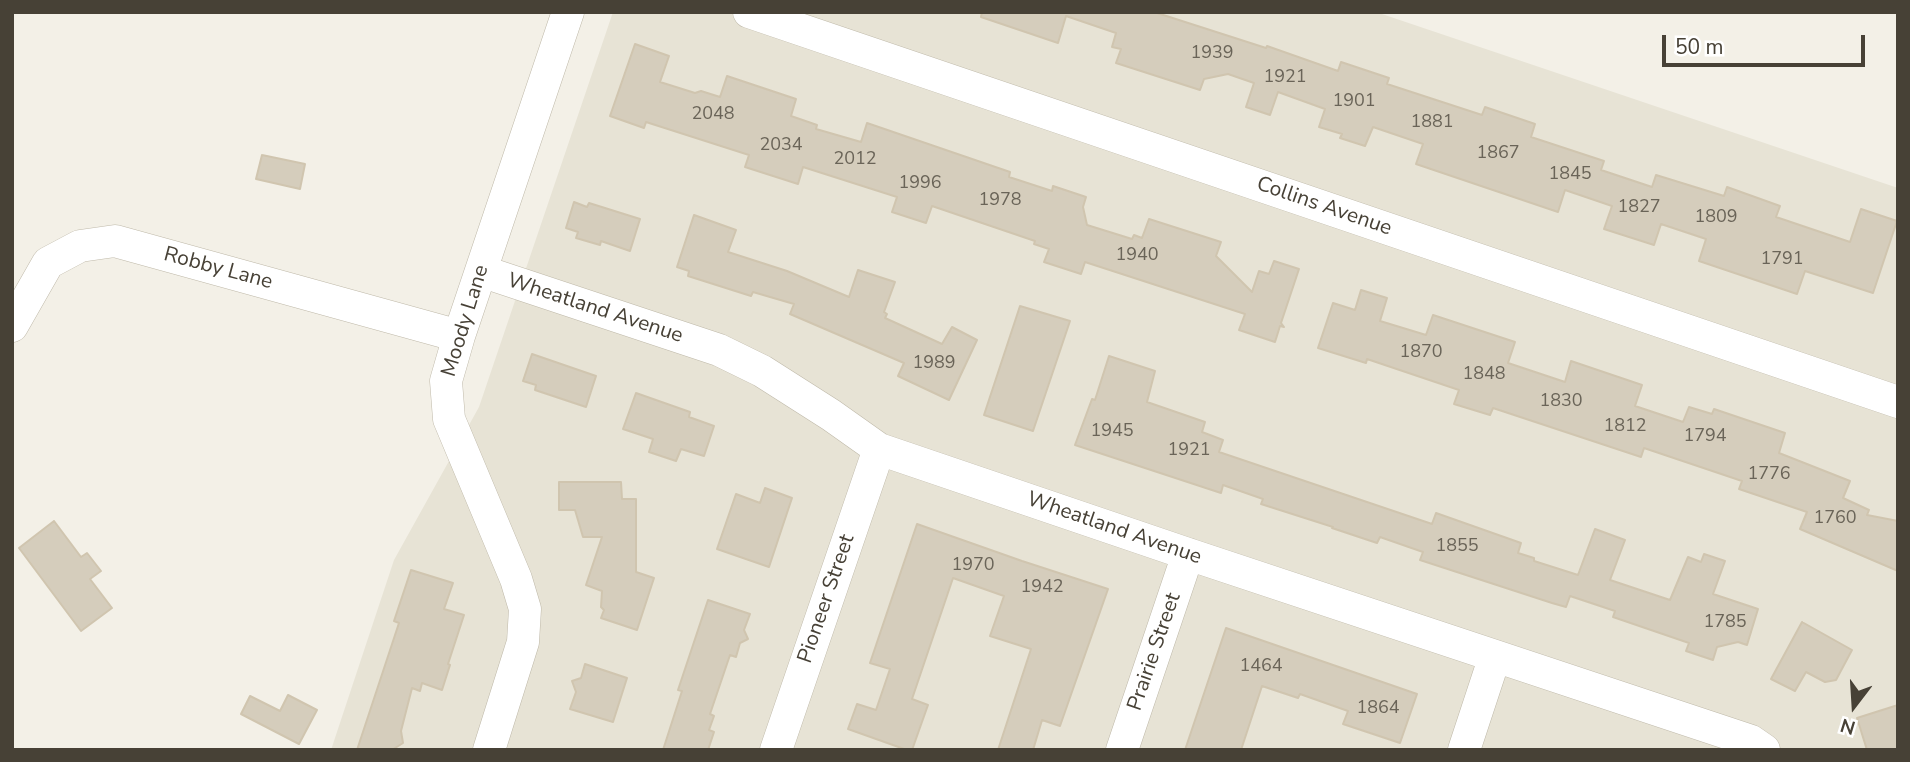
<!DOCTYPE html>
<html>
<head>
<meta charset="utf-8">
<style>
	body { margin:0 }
	#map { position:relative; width:1910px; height:762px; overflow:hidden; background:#f3f0e7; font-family:"Nunito Sans",sans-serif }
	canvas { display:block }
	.frame { position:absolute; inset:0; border:14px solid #474136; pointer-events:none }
	.north { position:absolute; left:1819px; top:671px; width:70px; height:70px; -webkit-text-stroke:5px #fff; paint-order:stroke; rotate:197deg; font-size:19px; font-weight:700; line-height:28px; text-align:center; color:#474136 }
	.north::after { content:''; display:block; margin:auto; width:24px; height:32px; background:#474136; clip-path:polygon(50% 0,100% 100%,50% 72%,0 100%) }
	.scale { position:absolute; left:1662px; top:35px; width:203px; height:32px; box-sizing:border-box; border:4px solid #474136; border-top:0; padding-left:9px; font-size:21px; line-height:24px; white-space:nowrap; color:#474136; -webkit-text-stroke:5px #fff; paint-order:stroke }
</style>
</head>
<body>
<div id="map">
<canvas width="1910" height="762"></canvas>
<div class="frame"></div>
<div class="north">N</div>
<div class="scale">50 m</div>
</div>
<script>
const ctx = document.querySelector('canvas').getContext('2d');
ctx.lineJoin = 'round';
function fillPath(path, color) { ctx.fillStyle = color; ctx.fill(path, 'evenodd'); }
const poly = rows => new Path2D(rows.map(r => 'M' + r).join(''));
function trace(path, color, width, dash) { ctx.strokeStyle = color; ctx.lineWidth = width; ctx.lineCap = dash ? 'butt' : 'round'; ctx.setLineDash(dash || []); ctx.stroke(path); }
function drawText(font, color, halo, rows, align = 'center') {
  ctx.font = font + ' "Nunito Sans",sans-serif'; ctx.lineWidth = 6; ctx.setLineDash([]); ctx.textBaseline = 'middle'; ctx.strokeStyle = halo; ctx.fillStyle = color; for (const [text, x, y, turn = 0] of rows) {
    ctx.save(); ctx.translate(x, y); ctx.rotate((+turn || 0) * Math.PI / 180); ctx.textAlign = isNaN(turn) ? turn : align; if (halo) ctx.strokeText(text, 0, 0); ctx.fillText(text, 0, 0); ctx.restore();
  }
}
fillPath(poly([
	[613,12,1376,12,1898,188,1898,750,331,750,394,560,479,407]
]), '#e7e3d5');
const building = poly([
	[982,12,1154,12,1266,48,1267,46,1338,71,1341,62,1389,78,1387,84,1482,115,1485,107,1535,124,1531,137,1604,161,1601,170,1652,187,1656,175,1724,196,1727,187,1780,206,1776,217,1850,242,1861,209,1897,221,1873,293,1805,271,1797,294,1699,261,1706,239,1661,224,1654,245,1604,229,1612,206,1565,190,1558,212,1416,164,1423,144,1373,127,1365,146,1340,138,1342,134,1319,127,1325,109,1278,92,1270,115,1246,107,1254,83,1228,74,1204,79,1200,90,1116,63,1121,49,1112,47,1116,33,1066,16,1058,43,981,17,982,12],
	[635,44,669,56,660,82,695,93,701,91,720,97,727,76,796,99,791,116,817,125,816,129,861,142,867,123,1010,172,1009,177,1052,191,1053,186,1086,197,1083,207,1087,225,1132,239,1134,235,1142,238,1149,219,1221,242,1216,256,1252,292,1259,271,1269,274,1274,261,1299,269,1281,323,1284,327,1280,326,1275,342,1239,330,1245,314,1085,262,1081,274,1044,262,1049,249,1034,244,1035,241,932,206,926,223,892,212,897,197,803,167,798,184,745,167,749,155,646,122,644,128,610,116,635,44],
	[262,155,305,164,300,189,256,179,262,155],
	[574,202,587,207,589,203,640,219,630,251,601,241,600,245,576,238,578,232,566,228,574,202],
	[694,215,736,230,728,252,787,271,849,297,858,270,895,282,884,312,887,314,885,318,942,344,952,327,977,340,949,400,898,376,904,363,790,314,794,304,753,292,751,296,688,276,689,271,677,267,694,215],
	[1361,290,1387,298,1380,321,1426,335,1433,315,1515,342,1508,363,1565,382,1571,361,1642,385,1635,406,1683,422,1689,407,1712,414,1714,409,1785,433,1779,453,1850,481,1843,498,1869,510,1867,515,1898,521,1898,571,1800,529,1807,512,1739,489,1742,481,1644,448,1641,457,1493,408,1490,415,1454,404,1459,390,1367,359,1366,363,1318,348,1333,303,1355,310,1361,290],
	[1020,306,1070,321,1033,431,984,415,1020,306],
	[532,354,596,376,586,407,535,390,536,385,523,381,532,354],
	[1109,356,1155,371,1147,402,1205,422,1202,432,1223,440,1219,452,1432,524,1436,513,1521,543,1518,553,1534,558,1534,561,1578,575,1595,529,1625,540,1610,580,1670,600,1688,557,1701,562,1704,554,1725,561,1713,594,1758,609,1747,645,1738,642,1717,647,1713,660,1686,651,1689,643,1613,617,1615,611,1570,596,1566,607,1552,603,1420,560,1423,552,1380,537,1377,543,1332,528,1333,527,1261,504,1263,499,1223,485,1221,493,1075,445,1092,399,1095,400,1109,356],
	[636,393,690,412,689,417,714,426,704,456,681,449,676,461,649,452,653,439,623,429,636,393],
	[559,482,621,482,622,499,636,499,636,572,654,578,637,630,601,618,604,610,601,607,602,591,586,585,602,537,583,537,575,510,559,510,559,482],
	[765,488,792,498,769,567,717,549,736,494,760,503,765,488],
	[54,521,81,557,87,553,101,571,90,579,112,608,81,631,19,548,54,521],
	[917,524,1022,561,1108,589,1060,726,1042,720,1033,750,998,750,1031,649,990,636,1004,596,953,578,912,699,928,705,912,750,907,750,848,729,857,704,876,710,890,669,870,663,917,524],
	[411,570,453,583,444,609,464,615,448,664,450,665,442,690,422,683,420,691,412,688,401,731,403,743,392,750,357,750,399,623,394,621,411,570],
	[708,600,750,614,744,630,748,639,740,643,736,657,730,655,710,714,714,716,709,730,714,732,708,750,663,750,682,691,678,690,708,600],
	[1802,622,1852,650,1836,680,1825,682,1806,672,1795,691,1771,679,1802,622],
	[1226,628,1417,694,1400,743,1343,724,1348,711,1300,694,1298,698,1262,686,1241,750,1185,750,1226,628],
	[585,664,627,678,613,722,570,709,576,692,572,681,581,678,585,664],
	[288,695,317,710,299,744,241,714,250,696,280,711,288,695],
	[1898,705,1898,750,1867,750,1857,718,1898,705]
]);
fillPath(building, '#d5cdbc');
trace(building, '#d0c5af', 2);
const minor = poly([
	[749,12,1898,402],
	[481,271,719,350,762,371,831,415,879,449,1188,554,1751,741,1764,750],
	[12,326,48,263,80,246,115,241,459,336],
	[489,750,523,642,525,609,516,579,449,419,446,381,459,336,568,12],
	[776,750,879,449],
	[1122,750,1188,554],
	[1464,750,1495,656]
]);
trace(minor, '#bfb9a9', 33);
trace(minor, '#fff', 32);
drawText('18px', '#6a6458', null, [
	["1939",1212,54],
	["1921",1285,78],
	["1901",1354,102],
	["2048",713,115],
	["1881",1432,123],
	["2034",781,146],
	["1867",1498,154],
	["2012",855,160],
	["1845",1570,175],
	["1996",920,184],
	["1978",1000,201],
	["1827",1639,208],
	["1809",1716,218],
	["1940",1137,256],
	["1791",1782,260],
	["1870",1421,353],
	["1989",934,364],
	["1848",1484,375],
	["1830",1561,402],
	["1812",1625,427],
	["1945",1112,432],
	["1794",1705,437],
	["1921",1189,451],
	["1776",1769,475],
	["1760",1835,519],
	["1855",1457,547],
	["1970",973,566],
	["1942",1042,588],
	["1785",1725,623],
	["1464",1261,667],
	["1864",1378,709]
]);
drawText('21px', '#474136', '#fff', [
	["Collins Avenue",1324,207,19],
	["Robby Lane",218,269,15],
	["Wheatland Avenue",595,309,18],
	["Moody Lane",466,321,-73],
	["Wheatland Avenue",1114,529,19],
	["Pioneer Street",827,599,-71],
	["Prairie Street",1155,652,-71]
]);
</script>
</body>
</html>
